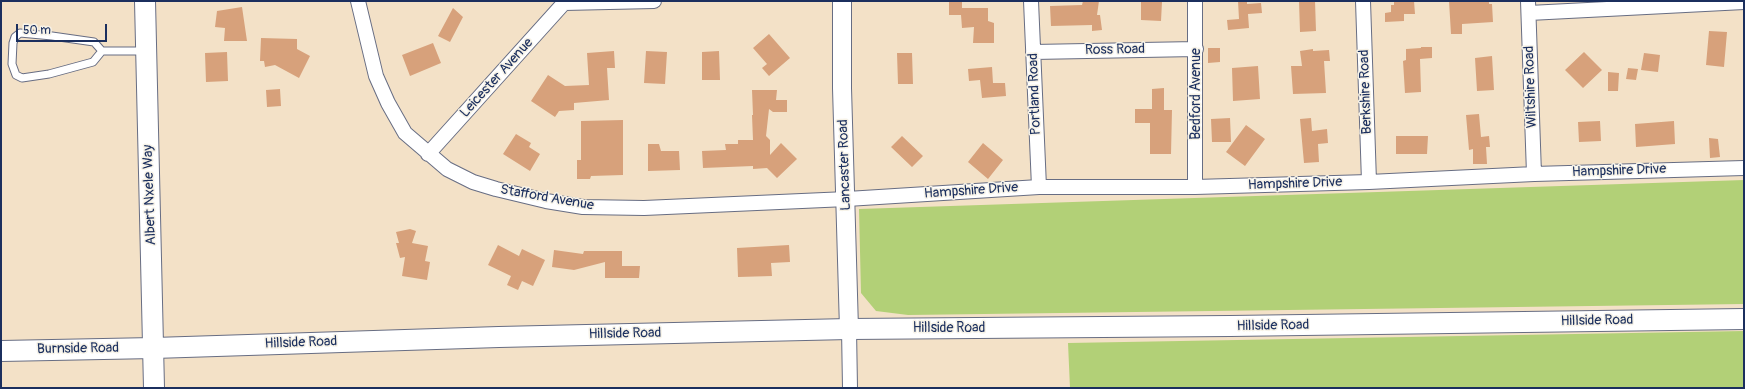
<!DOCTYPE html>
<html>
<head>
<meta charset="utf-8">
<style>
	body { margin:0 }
	#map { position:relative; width:1745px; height:389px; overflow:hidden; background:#f3e1c7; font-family:Pangolin,sans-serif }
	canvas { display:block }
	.frame { position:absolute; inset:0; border:2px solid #1b2f5e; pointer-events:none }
	.scale { position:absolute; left:16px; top:24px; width:91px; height:18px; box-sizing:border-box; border:2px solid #1b2f5e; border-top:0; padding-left:5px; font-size:12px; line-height:14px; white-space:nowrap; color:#1b2f5e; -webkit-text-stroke:3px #f7f3e8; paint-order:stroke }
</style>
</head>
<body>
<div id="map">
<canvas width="1745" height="389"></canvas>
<div class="frame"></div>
<div class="scale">50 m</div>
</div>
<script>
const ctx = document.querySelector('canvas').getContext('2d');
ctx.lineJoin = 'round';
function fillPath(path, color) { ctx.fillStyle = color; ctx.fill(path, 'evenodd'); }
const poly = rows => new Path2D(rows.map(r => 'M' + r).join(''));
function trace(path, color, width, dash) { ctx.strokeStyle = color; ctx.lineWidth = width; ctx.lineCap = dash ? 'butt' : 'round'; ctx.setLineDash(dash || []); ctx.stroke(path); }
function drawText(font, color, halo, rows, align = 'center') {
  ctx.font = font + ' Pangolin,sans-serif'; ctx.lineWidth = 3; ctx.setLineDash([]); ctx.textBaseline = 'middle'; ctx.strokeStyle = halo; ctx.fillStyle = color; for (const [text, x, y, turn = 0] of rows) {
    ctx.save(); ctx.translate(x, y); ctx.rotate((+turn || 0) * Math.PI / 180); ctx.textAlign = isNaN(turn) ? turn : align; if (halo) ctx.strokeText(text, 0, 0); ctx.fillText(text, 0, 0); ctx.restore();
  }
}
fillPath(poly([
	[1744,180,1744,304,908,315,876,311,861,293,859,209],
	[1744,331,1744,388,1070,388,1068,343]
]), '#b2d077');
fillPath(poly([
	[1083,1,1099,1,1097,15,1100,15,1102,30,1092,31,1092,25,1051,26,1050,6,1082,5],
	[1141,1,1162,2,1161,21,1141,20],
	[1238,1,1247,1,1247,4,1261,3,1262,13,1248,14,1249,28,1228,30,1227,20,1239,19],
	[1299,1,1315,1,1316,31,1300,32],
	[1394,1,1414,1,1415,14,1404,14,1404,21,1385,22,1385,13,1391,12,1391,5,1394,5],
	[1449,1,1489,1,1489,4,1492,4,1493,22,1462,24,1462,34,1451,34],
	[949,2,962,2,962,8,988,8,988,21,994,23,994,43,973,43,974,27,962,28,961,15,949,15],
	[242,7,247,41,224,41,225,28,215,27,217,11],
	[453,8,463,17,450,42,438,36],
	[1709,31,1727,32,1724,67,1706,65],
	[769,34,790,58,769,76,762,68,767,64,753,48],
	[261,38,297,39,297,49,310,56,299,78,275,65,265,67,264,61,260,61],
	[433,43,441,63,410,76,402,55],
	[1421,47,1432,47,1432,58,1420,59,1421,92,1405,93,1403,61,1406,60,1406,49,1421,48],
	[1208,48,1220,48,1220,62,1208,63],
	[1313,49,1313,51,1329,50,1330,61,1324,61,1326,93,1293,94,1291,66,1302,66,1300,51],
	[614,51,615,68,607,68,609,100,574,103,574,110,559,111,555,117,531,101,548,75,565,86,589,85,587,53],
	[646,51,667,52,665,84,644,83],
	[719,51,720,80,702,80,702,52],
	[227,52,228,81,206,82,205,53],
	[1584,52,1602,70,1583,88,1565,70],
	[897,53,912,53,913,84,898,84],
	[1644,53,1660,55,1658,72,1641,70],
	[1492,56,1494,90,1477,91,1475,58],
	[1258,66,1260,99,1233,101,1232,68],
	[992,67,993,83,1005,83,1006,96,982,98,980,80,969,81,968,69],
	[1628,68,1638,69,1636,80,1626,79],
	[1608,72,1619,73,1618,91,1608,91],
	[1164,88,1164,110,1172,110,1171,154,1150,154,1150,123,1135,123,1135,109,1152,109,1152,89],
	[280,89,281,106,267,107,266,90],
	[752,90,777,90,776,100,787,100,787,112,773,112,769,109,766,136,770,140,770,155,781,143,797,159,777,178,767,168,753,169,753,166,703,168,702,151,726,150,725,144,738,144,738,140,753,140,752,115,753,115],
	[1479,114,1481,137,1489,136,1490,147,1486,147,1487,164,1473,164,1473,149,1469,150,1466,115],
	[1230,118,1231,142,1212,142,1211,119],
	[1311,118,1312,131,1327,129,1328,143,1318,144,1319,162,1304,163,1300,119],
	[623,120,623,175,591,176,590,179,577,179,577,160,581,160,581,121],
	[1600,121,1601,141,1579,142,1578,122],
	[1674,121,1675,144,1636,147,1635,124],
	[1246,125,1265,139,1245,166,1226,152],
	[516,134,531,143,529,147,540,154,530,171,503,154],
	[902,136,923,156,912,167,891,147],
	[1396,136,1428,136,1427,154,1396,154],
	[1709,138,1718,139,1720,157,1710,158],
	[983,143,1003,160,988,179,968,162],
	[648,144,659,144,661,151,679,151,680,170,648,171],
	[410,229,416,231,412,243,428,246,425,261,430,262,427,280,402,276,405,257,400,258,396,243,399,243,396,232],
	[498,245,519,256,522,249,545,260,533,286,522,281,518,290,507,285,511,276,488,265],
	[789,245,790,262,771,263,772,276,738,277,737,248],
	[554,250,583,254,584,251,622,251,622,266,640,266,639,278,605,278,605,262,574,270,552,267]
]), '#d7a17b');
const service = poly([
	[102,51,94,42,52,36,20,33,15,37,13,43,12,64,16,75,22,78,49,74,93,62,102,51,144,51]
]);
const minor = poly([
	[358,1,376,76,388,103,405,133,447,169,473,182,496,189,546,201,583,207,644,208,847,199,1039,187,1195,187,1369,182,1534,174,1744,168],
	[1031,1,1039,187],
	[1195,1,1195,187],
	[1363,1,1369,182],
	[1528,1,1534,174],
	[564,3,654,1],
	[1529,13,1744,2],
	[1033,52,1196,49],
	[428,154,564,3,564,1],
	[849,329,850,388]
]);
const tertiary = poly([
	[842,1,842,88,849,329]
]);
const secondary = poly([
	[145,1,154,388],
	[1,351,154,348,499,337,849,329,1230,326,1744,319]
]);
trace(service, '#676d83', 9);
trace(minor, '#676d83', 16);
trace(tertiary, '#676d83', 20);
trace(secondary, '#676d83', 22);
trace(service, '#fff', 7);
trace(minor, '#fff', 14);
trace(tertiary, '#fff', 18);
trace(secondary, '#fff', 20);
drawText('14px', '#1b2f5e', '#f7f3e8', [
	["Ross Road",1115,50,-1],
	["Leicester Avenue",497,78,-48],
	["Wiltshire Road",1531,87,-92],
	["Berkshire Road",1366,92,-92],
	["Portland Road",1035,94,-92],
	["Bedford Avenue",1196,94,-90],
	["Lancaster Road",845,165,-92],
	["Hampshire Drive",1619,171,-2],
	["Hampshire Drive",1295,184,-2],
	["Hampshire Drive",971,191,-4],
	["Albert Nxele Way",150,195,-92],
	["Stafford Avenue",547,198,10],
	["Hillside Road",1597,321,-1],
	["Hillside Road",1273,326,-1],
	["Hillside Road",949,328],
	["Hillside Road",625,334,-1],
	["Hillside Road",301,343,-2],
	["Burnside Road",78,349,-1]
]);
</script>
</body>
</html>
